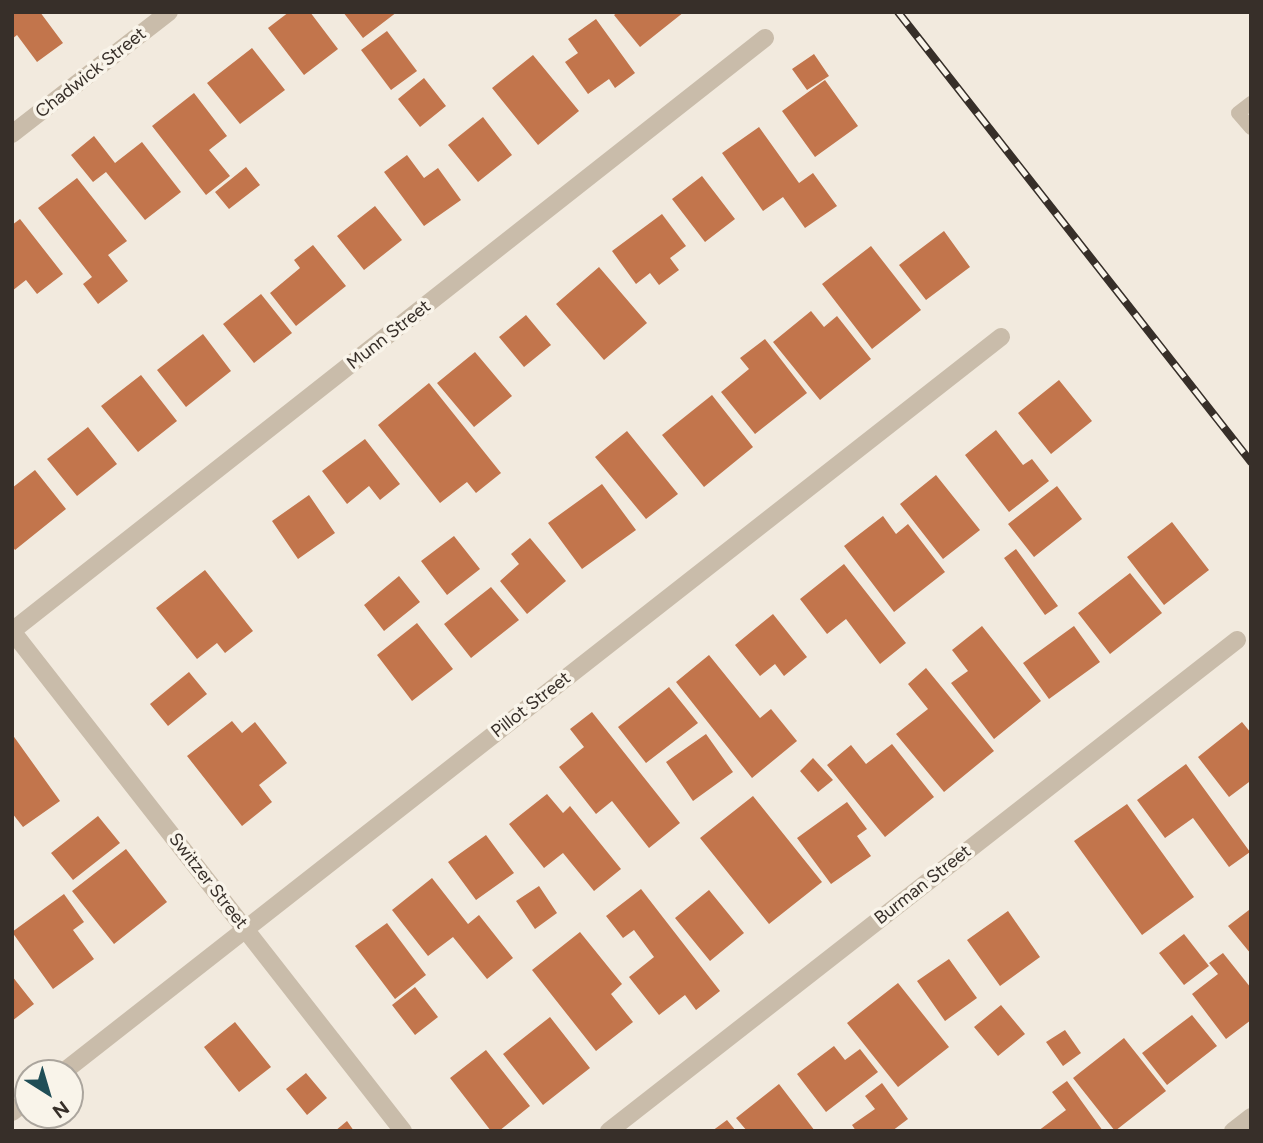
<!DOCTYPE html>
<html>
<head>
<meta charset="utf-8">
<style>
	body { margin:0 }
	#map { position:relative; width:1263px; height:1143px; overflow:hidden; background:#f2eade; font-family:Figtree,sans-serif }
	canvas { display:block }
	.frame { position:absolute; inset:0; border:14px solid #372f29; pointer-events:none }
	.north { position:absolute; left:14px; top:1059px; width:70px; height:70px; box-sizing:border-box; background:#f9f4ea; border:2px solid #aba59d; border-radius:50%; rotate:143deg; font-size:19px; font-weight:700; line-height:28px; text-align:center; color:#372f29 }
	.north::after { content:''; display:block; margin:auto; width:24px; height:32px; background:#204e57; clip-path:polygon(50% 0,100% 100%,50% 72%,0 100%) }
</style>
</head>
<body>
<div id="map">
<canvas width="1263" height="1143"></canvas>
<div class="frame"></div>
<div class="north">N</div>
</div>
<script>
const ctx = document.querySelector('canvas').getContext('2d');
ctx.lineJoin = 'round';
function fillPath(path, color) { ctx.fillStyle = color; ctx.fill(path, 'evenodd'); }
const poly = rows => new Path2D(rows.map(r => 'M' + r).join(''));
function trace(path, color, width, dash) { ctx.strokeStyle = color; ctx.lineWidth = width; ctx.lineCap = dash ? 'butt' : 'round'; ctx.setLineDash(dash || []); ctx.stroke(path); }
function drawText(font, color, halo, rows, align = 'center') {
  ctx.font = font + ' Figtree,sans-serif'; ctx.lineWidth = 7; ctx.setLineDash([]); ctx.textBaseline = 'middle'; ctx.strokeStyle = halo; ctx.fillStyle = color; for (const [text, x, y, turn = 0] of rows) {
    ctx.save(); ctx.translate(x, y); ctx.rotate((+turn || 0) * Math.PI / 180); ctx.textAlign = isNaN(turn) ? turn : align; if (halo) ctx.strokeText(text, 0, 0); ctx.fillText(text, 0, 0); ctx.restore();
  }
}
fillPath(poly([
	[12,12,40,12,63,43,37,62,17,35,12,39],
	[289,12,310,12,338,49,304,75,268,28],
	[343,12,397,12,363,38],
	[618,12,684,12,640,47,614,15],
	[596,19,635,73,615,88,609,79,588,94,565,62,578,53,568,39],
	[387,31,417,71,391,90,361,50],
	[252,48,285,90,240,124,207,83],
	[814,54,829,76,807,90,792,69],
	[533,55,579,111,538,145,492,88],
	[424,78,446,106,420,127,398,99],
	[825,80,858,126,815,157,782,111],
	[194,93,227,136,209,150,230,176,206,195,152,126],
	[483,117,512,155,478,182,448,145],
	[759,127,799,183,813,173,837,206,805,228,783,197,763,211,722,153],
	[94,136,115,163,142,142,181,192,145,220,106,172,93,182,71,155],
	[407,155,424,178,438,168,461,200,424,226,384,172],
	[246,167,260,185,229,209,215,192],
	[702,176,735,219,705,242,672,199],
	[77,178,127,241,108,255,128,281,98,304,83,284,92,277,38,208],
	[375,206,402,240,364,270,337,236],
	[662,214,686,246,670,258,679,270,659,285,650,273,636,284,612,251],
	[20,219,63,274,37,294,26,280,12,291,12,225],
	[944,231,970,267,926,300,899,265],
	[313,245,346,286,296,326,270,293,300,268,294,260],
	[871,246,921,310,872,349,822,284],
	[599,267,647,323,604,360,556,304],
	[261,294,292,333,254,363,223,324],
	[811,311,824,327,837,316,871,359,820,400,773,342],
	[526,315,551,345,524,367,499,337],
	[203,334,231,371,186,407,157,370],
	[765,339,807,393,755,434,721,392,749,369,740,358],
	[475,352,512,396,474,427,437,383],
	[141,375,177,421,138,452,101,406],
	[1059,380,1092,421,1051,454,1018,413],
	[429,383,501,473,476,493,467,482,440,503,378,425],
	[712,395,753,447,704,487,662,435],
	[88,427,117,464,77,496,47,459],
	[996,430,1023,465,1032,459,1049,481,1009,512,965,455],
	[627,431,678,494,646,519,595,457],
	[365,439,400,484,380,500,369,486,347,504,322,471],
	[35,470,66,509,15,550,12,546,12,488],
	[936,475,980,530,943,559,900,504],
	[602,484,636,530,582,569,548,523],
	[1057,486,1082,519,1034,557,1008,524],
	[309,495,335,533,298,559,272,521],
	[883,516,896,534,908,524,945,572,894,612,844,546],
	[1172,522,1209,570,1164,605,1127,557],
	[454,536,480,569,447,595,421,561],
	[530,538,566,581,527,614,500,581,519,564,511,554],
	[1016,549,1058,606,1045,615,1004,558],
	[844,564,906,643,880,664,846,619,827,634,800,599],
	[205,570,253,631,225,653,217,643,197,659,156,608],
	[1130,573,1162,613,1110,654,1078,613],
	[399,576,420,602,384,631,364,605],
	[491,587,519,620,471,658,444,624],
	[773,614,807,657,784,676,775,664,760,676,735,645],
	[417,623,453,669,412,701,377,655],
	[982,626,1041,701,994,739,951,683,968,671,952,650],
	[1074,626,1100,662,1049,699,1023,663],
	[709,655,760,718,771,709,797,741,752,778,676,682],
	[926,668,994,751,944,792,896,734,928,709,908,684],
	[189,672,207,694,168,726,150,704],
	[669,687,698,723,646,763,618,727],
	[592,712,680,823,649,848,612,801,596,814,559,767,584,747,570,729],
	[232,721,242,733,255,722,287,763,259,785,272,802,242,826,187,756],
	[1242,722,1251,733,1251,784,1249,782,1229,797,1198,757],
	[12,734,60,801,23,827,12,813],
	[706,734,733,772,693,801,666,762],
	[892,744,934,797,885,837,827,765,851,745,866,764],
	[813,758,833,780,818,792,800,771],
	[1186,764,1250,852,1229,867,1193,818,1165,838,1137,800],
	[547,794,563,813,570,806,621,869,594,891,563,853,544,868,509,824],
	[753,796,822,882,769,924,700,838],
	[847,802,867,829,857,836,871,856,831,884,797,838],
	[1127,804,1194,897,1142,935,1074,841],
	[98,816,120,843,73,880,51,853],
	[486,835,514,873,476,900,448,862],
	[126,849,167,902,114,944,72,891],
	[432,878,468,924,479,915,513,958,487,979,453,937,428,956,392,910],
	[539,886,557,913,535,929,516,901],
	[641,889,720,991,696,1010,685,995,659,1015,629,977,654,957,634,930,623,938,606,916],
	[709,890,744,933,710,961,675,918],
	[64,894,84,922,73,930,94,959,53,989,12,932],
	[1249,910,1251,913,1251,954,1228,926],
	[1008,911,1040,957,1000,986,967,940],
	[387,923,426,975,395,999,355,946],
	[580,932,622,984,611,994,633,1022,596,1051,532,970],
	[1184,934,1209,966,1184,985,1159,953],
	[1223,953,1251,988,1251,1020,1226,1039,1192,994,1218,974,1209,963],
	[949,959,977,998,945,1021,917,981],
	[12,976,34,1004,12,1021],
	[898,983,949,1047,898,1087,847,1023],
	[415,987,438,1017,415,1035,392,1005],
	[1001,1005,1025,1034,998,1056,974,1027],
	[1192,1015,1217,1046,1167,1085,1142,1053],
	[550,1017,590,1068,543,1105,503,1054],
	[235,1022,271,1067,239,1092,204,1047],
	[1065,1030,1081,1053,1063,1066,1046,1042],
	[1124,1038,1166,1091,1115,1131,1073,1078],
	[834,1046,845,1060,860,1049,878,1072,826,1112,797,1074],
	[486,1050,530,1106,499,1131,491,1131,450,1078],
	[306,1073,327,1098,307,1115,286,1089],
	[1067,1081,1103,1131,1038,1131,1066,1110,1052,1092],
	[882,1083,908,1119,892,1131,856,1131,852,1125,875,1109,865,1096],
	[779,1084,815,1131,747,1131,736,1118],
	[727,1120,736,1131,712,1131],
	[347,1121,354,1131,335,1131]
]), '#c2754c');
trace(poly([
	[1251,103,1238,113,1251,128]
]), '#c9bcaa', 14);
trace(poly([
	[12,134,169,12],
	[12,631,765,38],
	[12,631,403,1131],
	[62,1073,1001,337],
	[12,1112,28,1100],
	[609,1131,1237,640],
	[1233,1131,1251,1117]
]), '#c9bcaa', 18);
const rail = poly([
	[898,12,1251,462]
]);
trace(rail, '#372f29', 8);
trace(rail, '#f9f4ea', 5, [16]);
drawText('18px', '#372f29', '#f9f4ea', [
	["Chadwick Street",91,73,-38],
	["Munn Street",389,335,-38],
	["Pillot Street",531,705,-38],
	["Switzer Street",208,881,52],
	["Burman Street",923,885,-38]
]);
</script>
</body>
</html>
